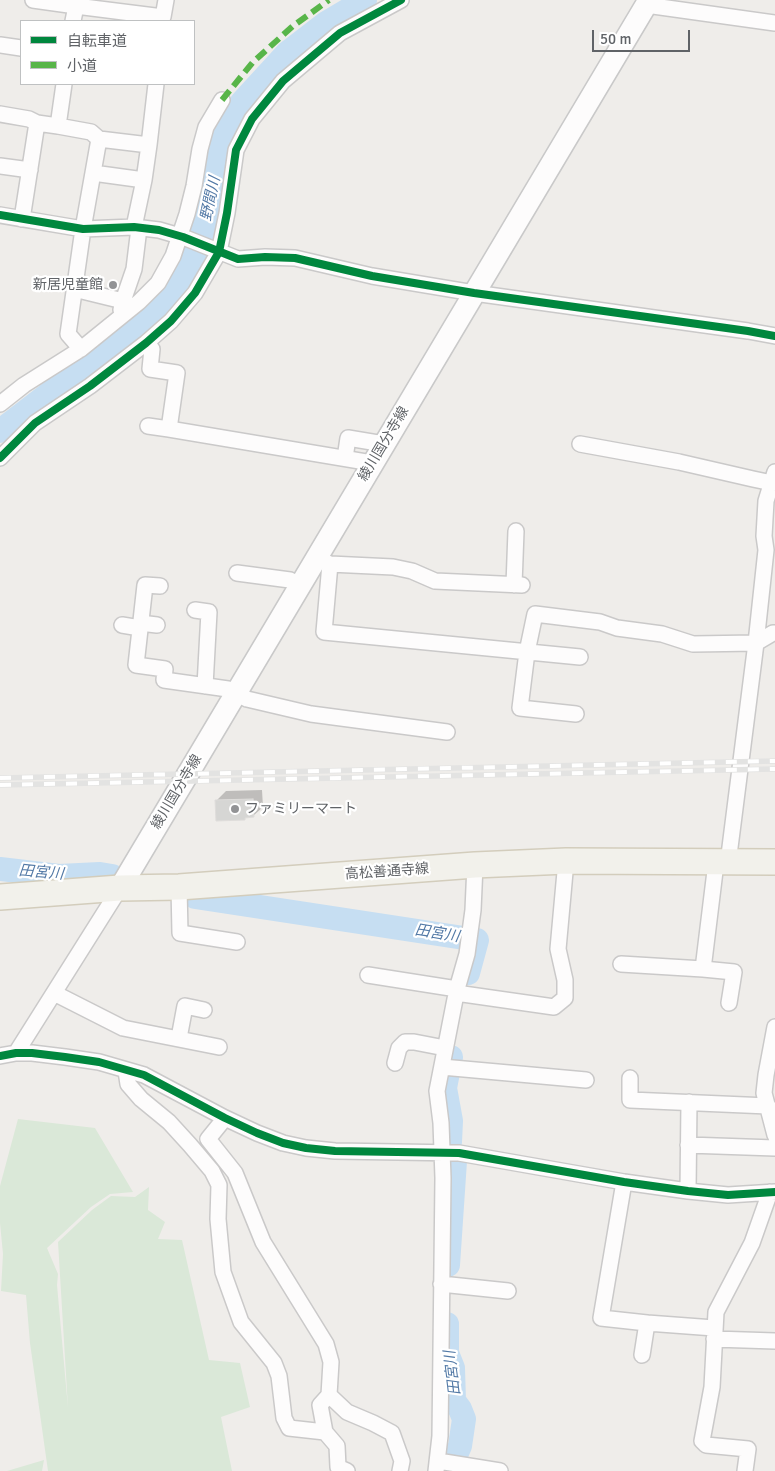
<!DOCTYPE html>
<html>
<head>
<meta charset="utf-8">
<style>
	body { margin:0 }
	#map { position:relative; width:775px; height:1471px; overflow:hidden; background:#efedea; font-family:Signika,"Noto Sans JP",sans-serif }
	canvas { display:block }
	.legend { position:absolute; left:20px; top:20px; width:175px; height:65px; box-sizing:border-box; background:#fff; border:1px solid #bfc1c2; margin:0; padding:6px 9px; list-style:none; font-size:15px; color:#606367 }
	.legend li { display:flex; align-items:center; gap:10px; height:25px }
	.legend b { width:25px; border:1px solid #bfc1c2 }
	.scale { position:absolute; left:592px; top:30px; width:98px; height:22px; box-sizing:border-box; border:2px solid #606367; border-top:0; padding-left:6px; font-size:15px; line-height:18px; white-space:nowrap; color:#606367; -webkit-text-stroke:4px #fff; paint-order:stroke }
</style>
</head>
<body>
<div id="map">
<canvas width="775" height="1471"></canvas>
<ul class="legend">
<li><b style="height:6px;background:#00873e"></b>自転車道</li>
<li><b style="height:6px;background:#58b549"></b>小道</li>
</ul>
<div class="scale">50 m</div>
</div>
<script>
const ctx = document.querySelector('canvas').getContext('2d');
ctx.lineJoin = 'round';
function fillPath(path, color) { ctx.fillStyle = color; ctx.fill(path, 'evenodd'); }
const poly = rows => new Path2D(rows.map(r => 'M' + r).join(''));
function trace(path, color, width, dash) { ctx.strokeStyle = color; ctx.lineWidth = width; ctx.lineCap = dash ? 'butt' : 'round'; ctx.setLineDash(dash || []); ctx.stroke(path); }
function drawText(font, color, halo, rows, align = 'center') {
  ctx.font = font + ' Signika,"Noto Sans JP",sans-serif'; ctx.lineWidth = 4.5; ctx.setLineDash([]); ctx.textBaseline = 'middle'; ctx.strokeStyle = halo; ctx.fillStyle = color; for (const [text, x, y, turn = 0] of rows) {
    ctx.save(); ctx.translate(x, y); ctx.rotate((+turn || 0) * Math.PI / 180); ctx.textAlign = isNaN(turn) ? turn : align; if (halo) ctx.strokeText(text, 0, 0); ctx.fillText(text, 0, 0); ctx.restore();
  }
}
fillPath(poly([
	[18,1119,95,1128,133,1192,110,1194,91,1207,47,1248,58,1274,57,1285,68,1408,58,1242,92,1210,111,1196,135,1197,149,1187,148,1210,165,1222,158,1239,182,1240,209,1360,240,1363,250,1407,221,1417,232,1471,48,1471,30,1343,26,1295,1,1291,3,1254,0,1223,0,1186],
	[44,1460,42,1471,7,1471]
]), '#dae8d8');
fillPath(poly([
	[262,790,263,807,253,816,247,816,244,819,217,800,226,791]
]), '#0003');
trace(poly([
	[0,431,154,313,173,293,193,260,204,228,223,140,231,120,242,102,287,53,326,23,365,0],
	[0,869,59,876,100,874,112,876],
	[195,897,477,940,468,973],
	[450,1142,451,1121,445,1088,451,1057],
	[448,1265,455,1161],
	[447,1324,447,1353,453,1368,454,1401,460,1409,464,1419,460,1446,449,1471]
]), '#c6def2', 24);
const building = poly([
	[253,799,254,817,245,818,245,820,216,821,215,800,253,799]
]);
fillPath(building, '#d6d6d4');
trace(building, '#dedcda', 1);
const minor = poly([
	[33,0,76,6],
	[646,5,775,23],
	[73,21,76,6,163,17,166,0],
	[0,45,21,48],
	[64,84,58,126,91,132,99,139,83,229,68,334,81,349],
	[0,114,29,119,37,123],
	[99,139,149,145,156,84],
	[0,166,30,170],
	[93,173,144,180,149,145],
	[0,215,83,229,134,227,159,230,183,237,238,259,265,257,295,258,372,276,474,293,748,331,775,336],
	[22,219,37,123,58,126],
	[134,227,144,180],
	[74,289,123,301,121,310],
	[123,301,134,269,139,228],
	[146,343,152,349,150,369,177,373,169,429,366,462,372,464],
	[0,404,24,385,81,349,139,302,158,283,173,256,187,214,194,186,200,149,206,127,222,100],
	[148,426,169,429],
	[580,444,679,462,753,479,772,483],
	[0,458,35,423,90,386,146,343,171,321,195,293,219,252,227,213,236,150,252,119,283,81,340,33,401,0],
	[345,458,348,438,378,443,384,445],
	[317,558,330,564,324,632,580,657],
	[330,564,393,567,412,571,435,581,522,585],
	[237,573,290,580,300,585],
	[514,585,516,531],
	[160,586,145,585,136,665,165,669,164,680,228,689,247,699,311,714,447,732],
	[195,610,209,612,205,686],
	[140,623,157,625],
	[122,625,140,628],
	[576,714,520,708,527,652,535,614,600,622,617,628,662,634,693,644,756,643,773,633,775,633],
	[728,863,756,643,766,550,764,536,766,501,775,472],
	[179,887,180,933,237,942],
	[621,964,703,969,734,972,729,1003],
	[703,969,716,863],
	[368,975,457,989],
	[54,993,123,1028,219,1047],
	[456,993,554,1007,565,998,565,980,558,949,566,861],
	[775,1027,766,1075,764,1093,775,1135],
	[179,1038,185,1006,204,1010],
	[16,1053,120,888],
	[0,1056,16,1053,32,1053,65,1057,99,1062,144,1075,225,1118,257,1133,283,1143,306,1148,335,1151,459,1153,624,1182,688,1191,728,1195,775,1192],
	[395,1063,399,1048,405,1042,414,1042,445,1048],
	[442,1067,586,1080],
	[126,1071,128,1084,141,1099,169,1122,190,1145,212,1171,219,1185,218,1219,223,1272,241,1322,274,1363,279,1376,284,1418,289,1428,325,1432,337,1446,338,1467,347,1471],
	[630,1078,630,1100,768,1106],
	[225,1118,208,1139,235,1173,263,1242,326,1344,331,1362,329,1395,320,1405,325,1432],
	[688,1145,775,1148],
	[624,1182,601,1318,647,1323,714,1328],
	[688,1191,689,1102],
	[441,1284,508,1291],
	[714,1339,775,1341],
	[642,1355,647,1323],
	[329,1395,347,1412,373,1423,392,1433,402,1461,400,1471],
	[438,1461,500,1471],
	[436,1471,440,1436,443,1178,441,1123,437,1091,457,989,467,954,473,910,475,865],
	[745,1471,748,1449,706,1445,702,1441,712,1387,716,1312,752,1243,770,1192]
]);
const secondary = poly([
	[120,888,649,0]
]);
const primary = poly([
	[0,897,120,888,179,887,475,865,566,861,775,862]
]);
trace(minor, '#cac9c9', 18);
trace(secondary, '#c9c9c9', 24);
trace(primary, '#d3cdbc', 28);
trace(minor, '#fdfcfc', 15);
trace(secondary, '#fdfcfc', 21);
trace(primary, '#f2f1eb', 25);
const rail = poly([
	[0,778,775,761],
	[0,785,775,769]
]);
trace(rail, '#e3e3e2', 5.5);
trace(rail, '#fff', 4, [11]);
trace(poly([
	[222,100,253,62,293,26,329,0]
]), '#58b549', 6, [12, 6]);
trace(poly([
	[0,215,83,229,134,227,159,230,183,237,238,259,265,257,295,258,372,276,474,293,748,331,775,336],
	[0,458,35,423,90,386,146,343,171,321,195,293,219,252,227,213,236,150,252,119,283,81,340,33,401,0],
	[0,1056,16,1053,32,1053,65,1057,99,1062,144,1075,225,1118,257,1133,283,1143,306,1148,335,1151,459,1153,624,1182,688,1191,728,1195,775,1192]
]), '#00873e', 8);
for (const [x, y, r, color] of [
	[113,285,5,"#929395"],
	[235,809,5,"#929395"]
]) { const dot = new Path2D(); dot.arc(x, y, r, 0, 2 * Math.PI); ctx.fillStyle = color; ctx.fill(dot); trace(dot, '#fff', 2); }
drawText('14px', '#606367', '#fff', [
	["新居児童館",103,285],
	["ファミリーマート",245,809,"left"]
], 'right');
drawText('14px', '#606367', '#fff', [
	["綾川国分寺線",384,444,-59],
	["綾川国分寺線",177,792,-59],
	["高松善通寺線",387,872,-4]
]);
drawText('italic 15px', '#5279a6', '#fff', [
	["野間川",211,199,-78],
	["田宮川",41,873,5],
	["田宮川",437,934,9],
	["田宮川",453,1373,-97]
]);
</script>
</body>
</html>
